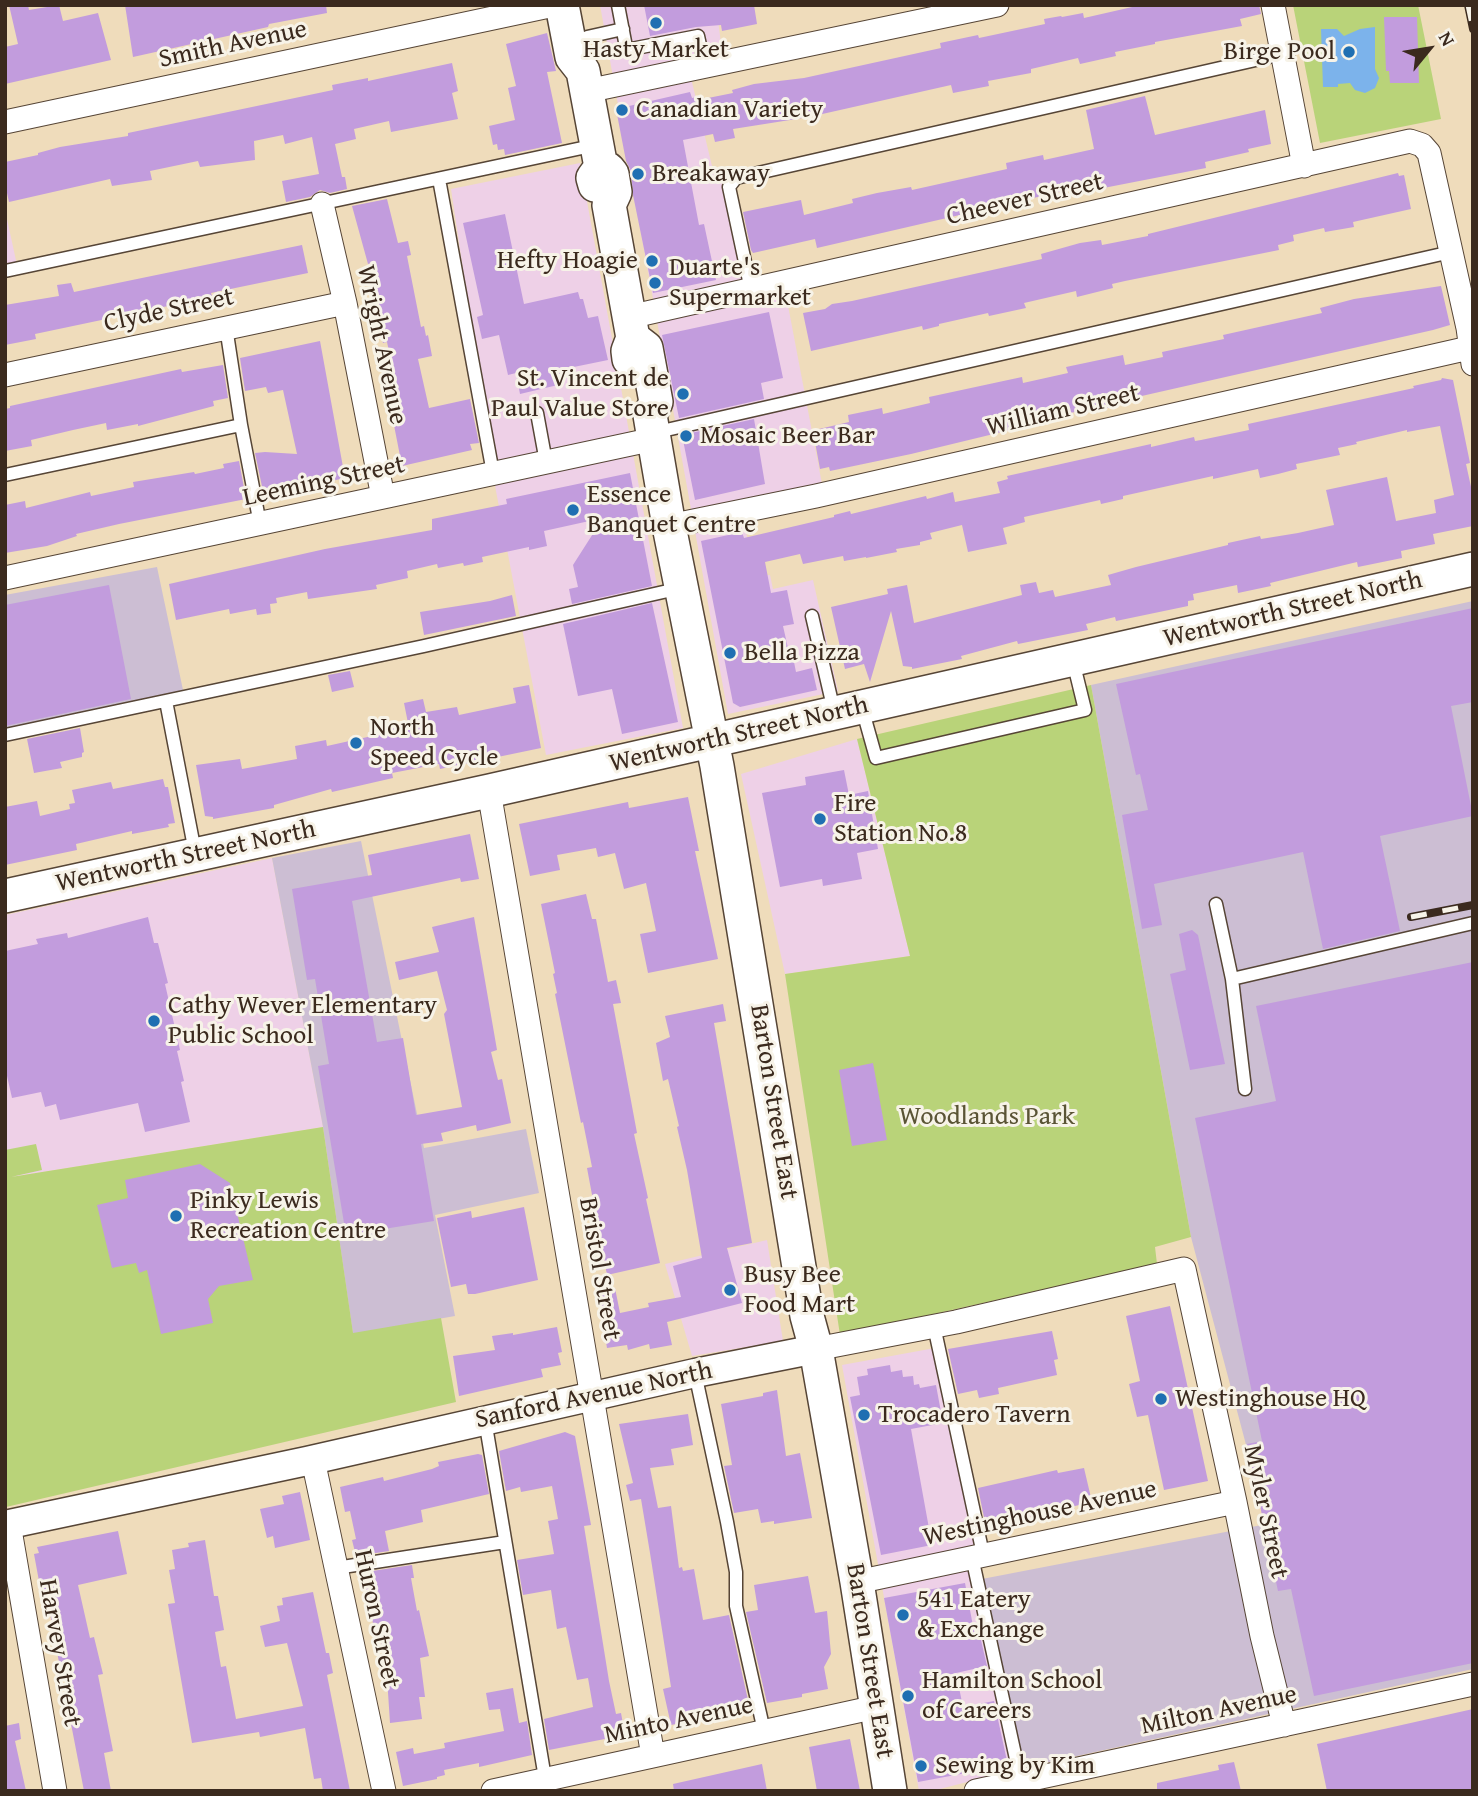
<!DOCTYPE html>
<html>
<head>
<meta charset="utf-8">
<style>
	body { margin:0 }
	#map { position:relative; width:1478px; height:1796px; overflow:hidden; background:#efdcbb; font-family:"Gentium Book Plus",serif }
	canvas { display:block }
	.frame { position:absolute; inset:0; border:7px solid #3b2a1e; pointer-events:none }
	.north { position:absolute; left:1394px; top:14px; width:70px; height:70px; -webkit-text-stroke:5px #f7f3e8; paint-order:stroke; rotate:60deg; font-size:19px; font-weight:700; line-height:28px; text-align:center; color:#3b2a1e }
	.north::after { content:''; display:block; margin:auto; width:24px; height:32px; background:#3b2a1e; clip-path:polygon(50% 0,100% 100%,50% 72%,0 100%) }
</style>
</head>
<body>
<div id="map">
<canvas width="1478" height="1796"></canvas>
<div class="frame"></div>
<div class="north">N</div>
</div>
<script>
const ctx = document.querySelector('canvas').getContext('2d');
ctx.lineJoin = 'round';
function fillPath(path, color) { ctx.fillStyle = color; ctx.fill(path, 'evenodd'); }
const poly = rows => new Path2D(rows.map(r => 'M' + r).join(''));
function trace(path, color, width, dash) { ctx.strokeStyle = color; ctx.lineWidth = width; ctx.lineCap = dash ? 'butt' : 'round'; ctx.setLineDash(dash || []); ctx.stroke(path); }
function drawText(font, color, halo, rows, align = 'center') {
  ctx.font = font + ' "Gentium Book Plus",serif'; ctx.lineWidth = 6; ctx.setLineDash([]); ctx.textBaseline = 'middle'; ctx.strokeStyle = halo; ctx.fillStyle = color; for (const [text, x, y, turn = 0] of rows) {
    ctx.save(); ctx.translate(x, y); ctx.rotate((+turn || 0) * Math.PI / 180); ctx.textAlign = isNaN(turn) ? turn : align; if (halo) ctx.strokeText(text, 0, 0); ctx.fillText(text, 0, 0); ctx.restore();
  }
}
fillPath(poly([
	[600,5,716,5,722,51,687,61,716,183,729,179,744,283,782,274,822,484,740,502,755,576,770,575,773,589,813,580,838,691,728,714],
	[580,163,683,728,546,755,496,491,451,189],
	[5,210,17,265,5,268],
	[857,739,910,956,785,974,741,774],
	[272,858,323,1127,5,1178,5,915],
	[767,1240,783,1341,692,1356,665,1264],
	[935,1348,981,1541,982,1579,1018,1769,932,1791,919,1791,842,1365]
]), '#eed0e7');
fillPath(poly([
	[157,567,183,690,5,728,5,595],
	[1473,601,1473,1669,1018,1769,982,1579,1267,1524,1191,1237,1091,685],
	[361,841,424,1148,526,1129,539,1193,435,1215,455,1316,353,1334,323,1127,272,858]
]), '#ccbed3');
fillPath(poly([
	[1293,5,1418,5,1441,119,1320,143],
	[1091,685,1191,1237,1155,1247,1157,1264,840,1335,785,974,910,956,857,739],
	[323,1127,353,1333,441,1318,456,1402,6,1507,5,1150,36,1144,42,1170,11,1177]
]), '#b9d379');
fillPath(poly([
	[1375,27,1375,69,1379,78,1375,88,1365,93,1355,90,1350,83,1338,84,1338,87,1323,87,1321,29,1337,29,1344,36,1360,29]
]), '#7cb3eb');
fillPath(poly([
	[9,5,28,5,29,10,59,5,63,21,98,13,111,60,5,84,5,47,18,44],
	[125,5,326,5,327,13,269,24,268,27,133,57],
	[644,5,754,5,757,24,722,31,721,25,696,27,650,36],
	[1141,5,1259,5,1261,14,1240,19,1242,26,1155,42,1155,44,1115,52,1116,56,1080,64,1078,58,1031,69,1031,73,988,81,989,86,953,93,951,85,809,117,733,129,735,138,715,142,713,134,683,140,699,225,704,224,716,280,653,293,633,195,631,171,626,161,616,109,690,92,692,98,697,97,698,100,733,93,732,90,754,84,804,78,941,48,940,43,978,35,979,38,1045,24,1044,19,1061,16,1062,17,1083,13,1084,18],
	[1384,17,1417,17,1419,83,1390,83,1389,71,1386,71],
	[547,33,556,71,547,72,562,143,505,155,504,149,498,150,497,144,493,145,489,126,515,120,508,88,516,86,506,44],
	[452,63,458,91,452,93,458,119,391,132,389,121,354,129,356,139,335,144,342,177,345,177,347,189,330,193,320,190,310,197,286,202,282,181,319,174,312,137,285,144,283,135,254,141,255,160,200,167,198,161,150,171,152,180,112,186,110,179,9,202,5,184,5,162,38,155,38,153,60,147,128,136,128,133,333,90,332,85,368,78,368,81],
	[1145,96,1155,135,1265,110,1271,144,1248,149,1249,152,1205,162,1206,168,1083,192,1081,187,817,248,815,239,753,253,751,250,743,212,801,200,804,215,853,203,852,199,877,193,911,187,912,190,1007,169,1006,163,1043,155,1044,160,1094,149,1086,110],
	[1398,173,1399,176,1404,175,1411,209,1353,222,1354,227,1325,232,1324,228,1293,235,1294,241,1278,245,1279,250,1125,281,1112,284,1113,288,1077,297,1076,291,1024,303,1026,308,989,316,988,313,939,324,939,326,923,330,922,326,811,351,803,313,825,309,832,304,852,301,1042,259,1041,254,1080,243,1101,240,1102,245,1148,236,1148,234],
	[387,199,398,243,408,241,411,255,407,256,421,327,424,326,426,336,428,335,432,356,418,359,429,408,470,399,479,443,470,444,472,450,402,466,391,410,401,408,387,342,383,343,376,310,380,310,371,263,368,264,352,206],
	[505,214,524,304,578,292,580,299,583,299,588,318,598,316,608,360,559,370,562,384,520,394,516,373,508,375,499,335,482,339,477,317,483,315,463,223],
	[302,245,308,273,211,293,212,296,187,302,35,334,36,339,5,345,5,305,59,296,57,285,71,283,74,292],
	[1441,286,1450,325,1433,330,1124,400,1125,404,1075,415,1075,412,1038,420,1039,423,911,454,830,471,829,467,820,469,815,442,818,441,815,430,849,422,848,415,882,408,883,414,930,403,929,397,1022,377,1023,383,1068,373,1066,367,1123,355,1125,365,1163,357,1162,352,1224,339,1223,335,1322,313,1320,308,1354,299],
	[769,312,783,378,761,383,764,399,679,418,662,335],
	[320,341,345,478,264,496,255,453,265,452,297,454,283,390,268,393,266,387,245,391,240,358],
	[223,365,228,398,213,401,214,406,138,426,138,424,107,430,106,423,73,430,31,440,32,446,5,451,5,409,10,408,10,406,181,369,182,372],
	[1442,378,1453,380,1470,463,1466,464,1473,496,1473,526,1433,534,1435,544,1401,551,1402,558,1358,567,1357,562,1270,583,1271,586,1238,593,1237,585,1193,594,1194,600,1188,601,1188,606,1116,621,1115,617,1086,624,1088,630,1018,644,1017,641,961,656,962,659,912,669,912,667,903,666,891,611,870,682,864,664,845,669,831,607,888,594,887,589,907,585,914,623,1022,595,1020,585,1036,582,1039,593,1053,590,1055,597,1111,585,1108,575,1136,567,1228,545,1228,543,1260,536,1261,539,1298,533,1334,525,1326,490,1387,477,1396,521,1436,513,1434,500,1454,495,1440,426,1407,432,1407,430,1356,442,1357,444,1338,448,1340,455,1296,464,1297,469,1278,474,1260,478,1258,469,1213,479,1213,476,1123,496,1123,499,1101,504,1100,500,1024,517,1025,522,1003,528,1007,544,968,552,962,525,930,533,932,539,920,542,920,545,896,549,897,552,866,558,866,557,844,561,843,556,803,564,800,554,765,562,771,593,787,590,794,624,783,626,790,657,793,657,796,672,812,668,817,690,740,707,733,703,701,541,742,532,744,538,834,517,834,515,850,511,851,514,926,496,927,499,953,492,955,502,1000,493,997,482,1008,479,1007,476,1151,444,1151,447,1194,437,1195,441,1201,440,1249,430,1248,424,1414,388,1413,386,1441,380],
	[754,419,765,484,695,500,682,435],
	[239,461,246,499,119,524,76,534,77,536,47,546,5,553,5,505,25,501,26,508,90,492,91,496,134,487,133,482,194,472,195,474,224,468,223,464],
	[630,473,652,586,572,604,569,589,578,587,573,565,603,518,544,531,547,546,529,550,529,547,482,557,483,562,464,566,463,563,438,568,437,564,407,571,408,578,376,585,377,589,308,599,307,592,276,598,277,603,270,604,271,613,257,615,256,609,230,614,229,609,176,620,169,584,325,549,432,530,432,519,507,504,506,499],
	[109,585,131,699,5,726,5,605],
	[512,595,516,616,424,635,420,612,490,601],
	[652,603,678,722,622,734,612,689,578,696,563,624],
	[1473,608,1473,702,1451,706,1473,816,1380,836,1400,931,1323,949,1303,852,1154,884,1162,925,1142,929,1122,815,1148,810,1140,774,1136,775,1116,684],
	[350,671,354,687,332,692,328,675],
	[529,685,541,748,440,769,439,764,392,773,393,778,332,792,331,789,274,805,274,808,213,819,213,817,205,816,196,765,240,759,242,769,297,759,295,746,326,740,327,746,372,736,371,731,408,723,404,703,423,699,426,712,457,707,459,715,516,703,513,688],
	[80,728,84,752,82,753,82,757,60,762,62,768,34,773,27,739],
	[844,770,849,795,868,791,878,849,857,853,862,879,823,886,822,879,780,887,762,793,806,785,805,777],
	[163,779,165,787,168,787,175,823,168,824,169,827,132,834,132,831,76,844,77,850,5,865,5,807,37,801,40,816,70,809,69,804,75,803,72,790,111,782,113,789],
	[688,797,699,851,695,851,718,959,648,973,640,934,656,931,646,883,624,889,615,853,598,857,596,848,557,855,560,870,530,876,519,824,628,802,629,808],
	[470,834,479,879,461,882,460,878,352,901,377,1042,403,1038,416,1115,462,1107,444,1014,447,1010,437,971,399,980,395,962,439,952,432,927,474,917,497,1050,491,1052,498,1080,502,1079,511,1123,477,1131,476,1125,441,1133,443,1141,421,1144,434,1221,346,1235,318,1066,329,1064,315,979,307,980,292,889,372,875,368,855],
	[586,894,592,919,596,919,608,982,616,980,621,1003,613,1004,637,1133,634,1134,648,1198,646,1199,660,1263,607,1275,587,1168,592,1167,583,1122,581,1123,555,994,557,993,553,974,555,973,541,904],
	[148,917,154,943,158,943,168,983,165,984,180,1050,177,1051,184,1081,181,1082,190,1122,145,1132,138,1103,60,1120,56,1104,45,1107,41,1092,12,1098,5,1067,5,951,38,944,36,939,67,933,68,938],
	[1192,930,1198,935,1225,1064,1190,1070,1170,974,1186,970,1179,934],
	[1473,962,1473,1663,1314,1696,1291,1589,1278,1591,1247,1444,1262,1441,1195,1118,1276,1101,1256,1006],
	[723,1004,726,1021,714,1023,752,1243,727,1248,742,1303,667,1322,672,1345,650,1349,649,1344,628,1350,627,1345,607,1348,598,1291,615,1288,620,1313,649,1307,648,1303,681,1297,673,1266,702,1258,687,1170,677,1127,679,1126,668,1079,663,1081,656,1043,670,1037,665,1016],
	[873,1063,887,1140,852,1146,839,1070],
	[200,1164,230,1183,253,1280,219,1286,208,1299,213,1323,161,1334,147,1270,139,1273,136,1263,112,1268,97,1205,128,1198,125,1180],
	[524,1207,538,1280,475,1294,468,1294,466,1284,451,1287,437,1218,471,1211,472,1218],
	[1170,1306,1208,1481,1164,1490,1148,1415,1137,1417,1129,1384,1140,1381,1126,1316],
	[557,1327,562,1352,558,1353,561,1365,541,1369,543,1377,459,1396,453,1356,495,1350,492,1336,513,1333,513,1335],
	[1052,1331,1058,1359,1054,1360,1057,1375,998,1388,999,1394,979,1398,977,1390,958,1394,948,1349],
	[890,1365,891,1372,902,1370,903,1377,913,1376,914,1385,919,1384,920,1388,936,1385,943,1423,911,1429,932,1545,881,1555,850,1397,860,1395,857,1377,868,1375,867,1369],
	[777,1390,786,1456,800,1453,812,1518,774,1524,774,1521,761,1523,758,1509,734,1513,724,1466,732,1465,721,1404,763,1396,763,1393],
	[688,1414,693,1445,671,1449,674,1465,650,1468,658,1508,671,1506,679,1568,682,1567,683,1571,694,1569,703,1620,729,1615,750,1709,671,1725,663,1689,671,1687,650,1553,641,1499,630,1501,626,1485,633,1483,619,1424],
	[565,1432,575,1436,591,1525,584,1526,609,1681,616,1714,621,1713,625,1735,549,1750,544,1719,593,1707,588,1678,577,1680,566,1627,557,1629,551,1590,523,1595,517,1560,554,1554,548,1521,558,1519,552,1486,521,1492,520,1487,506,1491,499,1451],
	[478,1454,482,1455,489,1494,421,1510,423,1522,385,1531,389,1551,356,1556,352,1540,356,1539,350,1511,345,1512,340,1487,383,1477,384,1481,432,1469,439,1466,438,1462],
	[1084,1468,1092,1502,986,1527,978,1488,1057,1470,1058,1473],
	[300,1492,310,1540,275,1548,273,1536,267,1538,260,1509,284,1504,282,1496],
	[118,1531,127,1574,78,1585,90,1638,94,1637,103,1674,98,1675,113,1751,104,1753,111,1791,84,1791,67,1703,74,1701,65,1667,60,1668,46,1591,41,1592,34,1554,39,1553,37,1547],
	[205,1540,214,1596,218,1596,224,1630,215,1632,221,1667,226,1666,236,1719,303,1706,287,1643,265,1647,260,1626,280,1621,277,1606,283,1605,282,1598,313,1592,326,1653,329,1653,333,1673,327,1675,350,1791,323,1791,321,1778,314,1779,305,1728,260,1737,259,1732,192,1743,168,1604,175,1603,169,1570,175,1569,172,1550,189,1547,188,1543],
	[412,1565,414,1578,411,1578,417,1611,419,1610,429,1656,420,1658,425,1697,419,1697,422,1719,390,1723,386,1662,384,1663,379,1627,374,1628,365,1586,361,1587,359,1573],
	[808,1576,815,1613,827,1611,831,1654,824,1667,828,1689,802,1694,802,1697,767,1703,746,1612,758,1610,754,1585],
	[965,1583,975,1637,980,1636,987,1666,956,1673,963,1707,994,1701,1007,1761,976,1767,977,1771,918,1782,884,1598],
	[513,1688,519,1723,527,1721,532,1755,479,1767,479,1763,444,1770,445,1775,437,1777,437,1779,403,1786,396,1752,413,1748,414,1754,445,1748,444,1743,504,1731,500,1709,489,1710,486,1693],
	[1473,1709,1473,1791,1327,1791,1317,1744],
	[19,1723,21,1739,15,1741,26,1791,5,1791,5,1726],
	[850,1739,860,1791,817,1791,809,1747],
	[1234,1762,1241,1791,1157,1791,1157,1783,1219,1770,1218,1765],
	[762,1764,767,1791,674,1791,673,1784]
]), '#c29cdd');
const service = poly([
	[618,5,626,47,631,49,698,36,705,68],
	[587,37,623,29],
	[439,179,493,473],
	[5,271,596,145],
	[751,290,729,187,736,178,1282,54],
	[226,327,241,425,260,524],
	[537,413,546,462],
	[653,433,1451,252],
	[5,475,241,425],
	[812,616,834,711],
	[166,701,195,852],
	[862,708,876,758,1085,710,1073,661],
	[5,735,424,646,681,588],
	[1216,904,1232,979],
	[1245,1089,1232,979,1473,923],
	[934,1326,983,1554],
	[695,1373,727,1522,736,1572,736,1606,764,1731],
	[485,1420,546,1784],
	[972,1557,1021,1782],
	[336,1568,505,1542]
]);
const minor = poly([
	[1273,5,1304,166],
	[587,91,997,5],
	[5,122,554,5],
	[322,204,345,303,383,497],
	[629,317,1410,141,1422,145,1429,153,1468,328,1473,364],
	[5,375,345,303],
	[669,526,816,496,1469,348],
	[5,578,654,439],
	[489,791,653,1756],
	[816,1349,956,1322,1184,1269,1235,1502,1262,1636,1284,1725],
	[313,1460,384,1791],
	[9,1524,55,1791],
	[857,1582,1235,1502],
	[493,1791,876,1707],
	[976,1791,1473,1684]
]);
const tertiary = poly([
	[5,1525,307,1461,695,1373,816,1349]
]);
const secondary = poly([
	[562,5,572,57,583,71,601,167,593,178,595,185],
	[601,167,608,169,612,174,615,192,609,205,633,338,628,351,629,359],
	[633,338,646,348,656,402,650,415,653,433,669,526,717,766,807,1316,816,1349,857,1582,890,1791],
	[5,896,489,791,1473,569]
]);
trace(service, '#564536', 15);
trace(minor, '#564536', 25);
trace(tertiary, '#564536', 31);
trace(secondary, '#564536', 36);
trace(service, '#fff', 12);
trace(minor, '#fff', 23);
trace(tertiary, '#fff', 28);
trace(secondary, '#fff', 33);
const rail = poly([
	[1468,5,1473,29],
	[1411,917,1473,905]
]);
trace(rail, '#3b2a1e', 8);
trace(rail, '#f7f3e8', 5, [16]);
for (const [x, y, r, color] of [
	[656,23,7,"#1f6fb2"],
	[1349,52,7,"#1f6fb2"],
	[622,110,7,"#1f6fb2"],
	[638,174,7,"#1f6fb2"],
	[652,261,7,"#1f6fb2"],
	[655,283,7,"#1f6fb2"],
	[683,394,7,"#1f6fb2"],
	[686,436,7,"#1f6fb2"],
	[573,510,7,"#1f6fb2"],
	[730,653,7,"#1f6fb2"],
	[356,743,7,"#1f6fb2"],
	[820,819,7,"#1f6fb2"],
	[154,1021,7,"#1f6fb2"],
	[176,1216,7,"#1f6fb2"],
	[730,1290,7,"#1f6fb2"],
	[1161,1399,7,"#1f6fb2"],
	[864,1415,7,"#1f6fb2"],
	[903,1615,7,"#1f6fb2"],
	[908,1696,7,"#1f6fb2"],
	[921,1766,7,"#1f6fb2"]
]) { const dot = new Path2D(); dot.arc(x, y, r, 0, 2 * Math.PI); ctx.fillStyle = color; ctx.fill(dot); trace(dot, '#f7f3e8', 2.5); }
drawText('26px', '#3b2a1e', '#f7f3e8', [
	["Smith Avenue",233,45,-12],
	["Cheever Street",1025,200,-13],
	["Clyde Street",169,311,-12],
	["Wright Avenue",381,345,78],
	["William Street",1063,411,-13],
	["Leeming Street",324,482,-12],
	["Wentworth Street North",1293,610,-13],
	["Wentworth Street North",739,735,-13],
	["Wentworth Street North",186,857,-12],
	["Barton Street East",773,1102,81],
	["Bristol Street",599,1269,80],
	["Sanford Avenue North",594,1396,-12],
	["Myler Street",1265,1512,78],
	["Westinghouse Avenue",1040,1514,-12],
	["Huron Street",376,1619,78],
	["Harvey Street",59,1653,80],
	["Barton Street East",869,1661,81],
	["Milton Avenue",1219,1711,-12],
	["Minto Avenue",679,1721,-12]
]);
drawText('26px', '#3b2a1e', '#f7f3e8', [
	["Hasty Market",656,50,"center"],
	["Birge Pool",1335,52,"right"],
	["Canadian Variety",636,110],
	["Breakaway",652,174],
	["Hefty Hoagie",638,261,"right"],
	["Duarte's",669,268],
	["Supermarket",669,298],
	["St. Vincent de",669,379,"right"],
	["Paul Value Store",669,409,"right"],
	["Mosaic Beer Bar",700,436],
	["Essence",587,495],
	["Banquet Centre",587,525],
	["Bella Pizza",744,653],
	["North",370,728],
	["Speed Cycle",370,758],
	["Fire",834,804],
	["Station No.8",834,834],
	["Cathy Wever Elementary",168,1006],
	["Public School",168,1036],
	["Pinky Lewis",190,1201],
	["Recreation Centre",190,1231],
	["Busy Bee",744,1275],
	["Food Mart",744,1305],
	["Westinghouse HQ",1175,1399],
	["Trocadero Tavern",878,1415],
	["541 Eatery",917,1600],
	["& Exchange",917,1630],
	["Hamilton School",922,1681],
	["of Careers",922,1711],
	["Sewing by Kim",935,1766]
], 'left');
drawText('26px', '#5a5435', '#f7f3e8', [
	["Woodlands Park",987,1117]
]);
</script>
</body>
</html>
